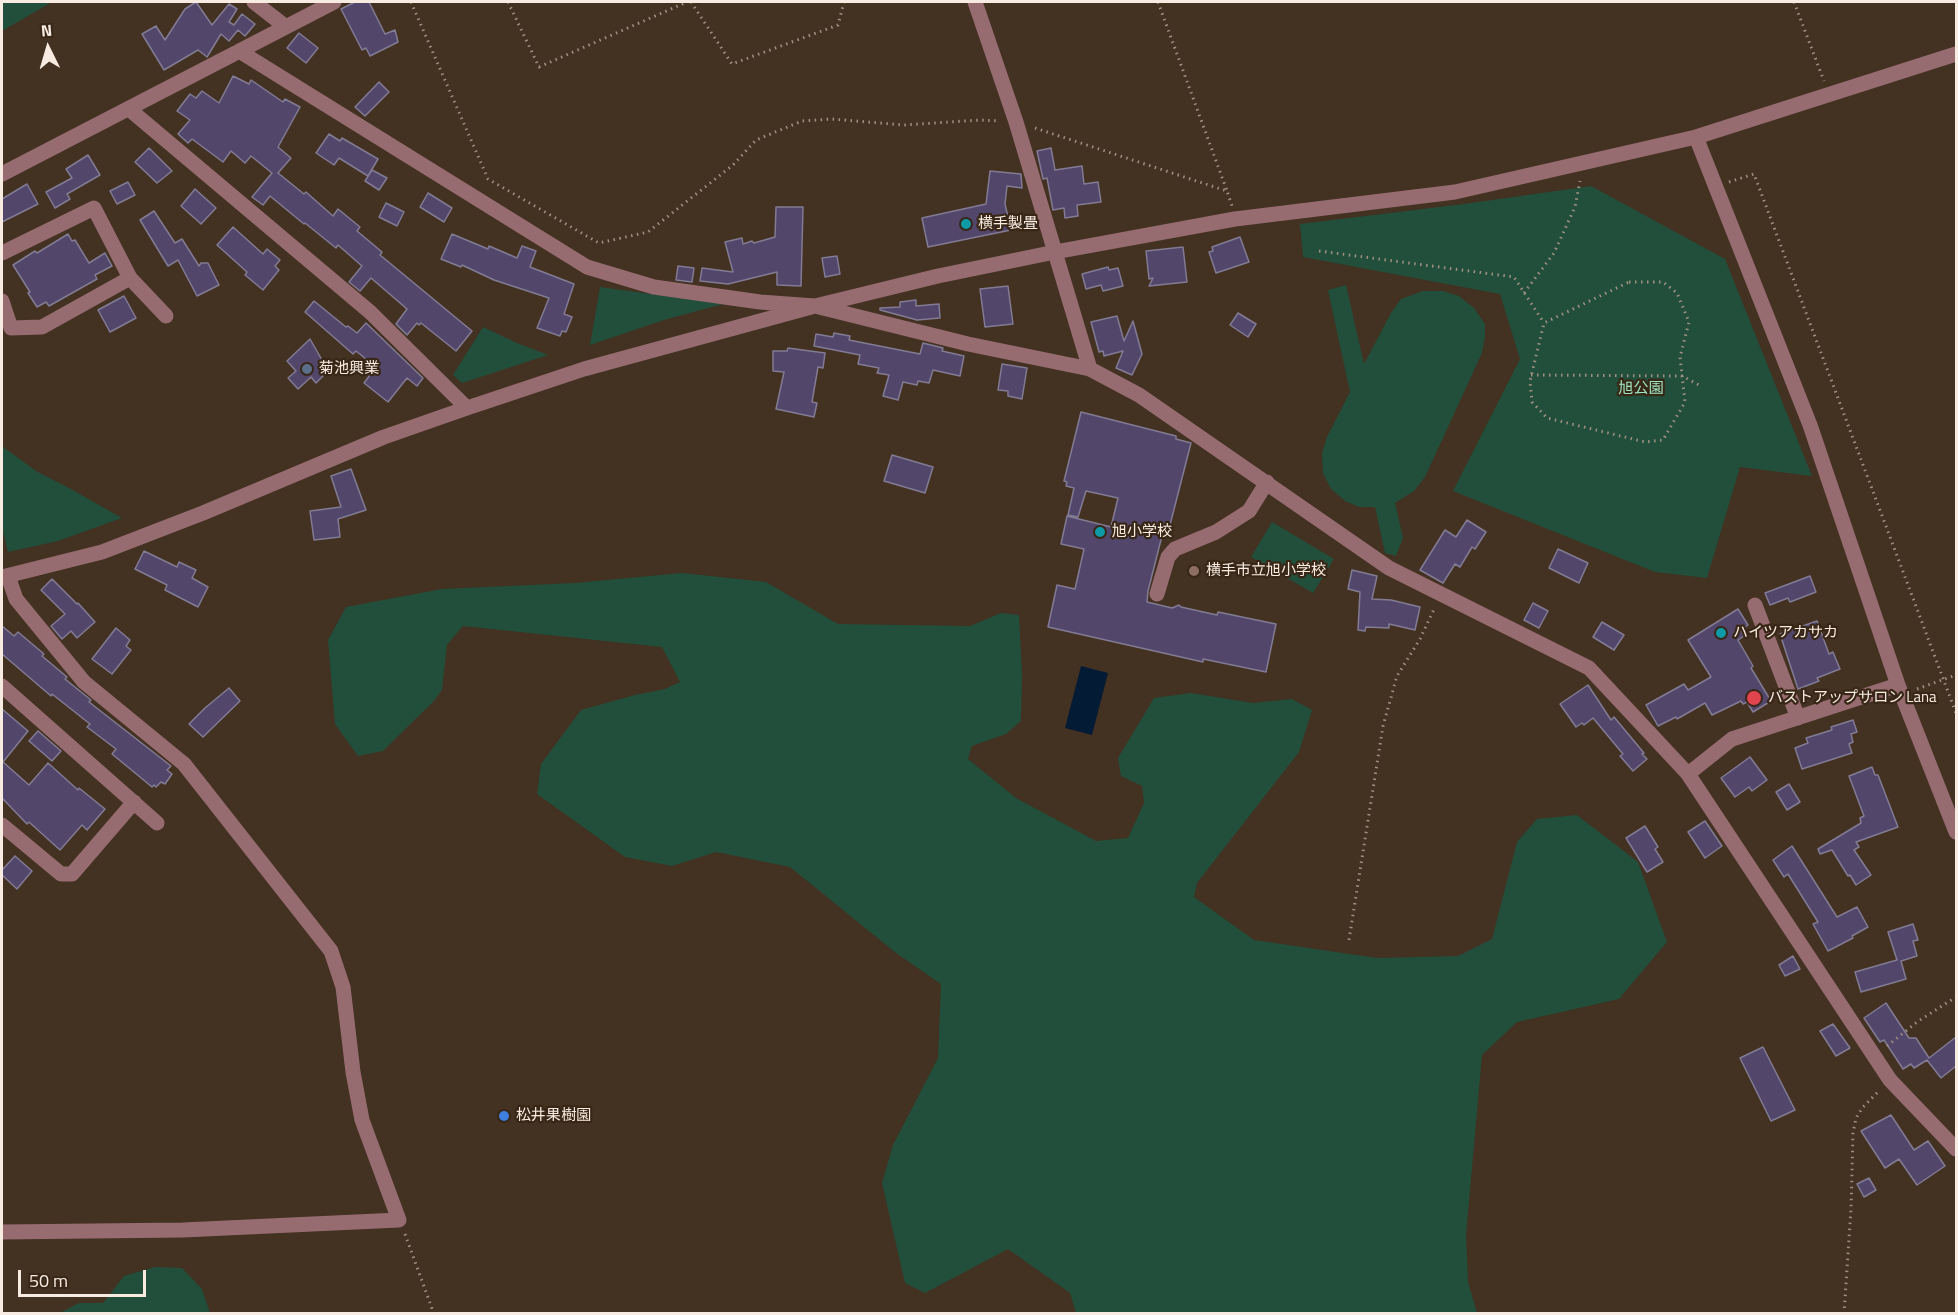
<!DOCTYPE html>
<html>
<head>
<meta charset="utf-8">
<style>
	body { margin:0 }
	#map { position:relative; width:1958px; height:1315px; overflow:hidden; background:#433121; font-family:"Titillium Web",sans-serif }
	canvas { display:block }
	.frame { position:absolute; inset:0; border:3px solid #f8ece2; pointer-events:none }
	.north { position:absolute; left:18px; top:18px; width:60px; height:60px; -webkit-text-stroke:4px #382717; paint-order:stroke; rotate:355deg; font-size:16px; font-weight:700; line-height:24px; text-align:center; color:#f8ece2 }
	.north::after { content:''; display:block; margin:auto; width:21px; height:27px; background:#f8ece2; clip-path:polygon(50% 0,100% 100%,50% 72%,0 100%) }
	.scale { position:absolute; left:18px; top:1270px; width:128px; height:27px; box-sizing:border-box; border:3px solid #f8ece2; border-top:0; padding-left:8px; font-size:18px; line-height:21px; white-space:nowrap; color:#f8ece2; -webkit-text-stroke:4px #382717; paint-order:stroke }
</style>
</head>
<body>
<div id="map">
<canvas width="1958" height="1315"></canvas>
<div class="frame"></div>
<div class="north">N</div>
<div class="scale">50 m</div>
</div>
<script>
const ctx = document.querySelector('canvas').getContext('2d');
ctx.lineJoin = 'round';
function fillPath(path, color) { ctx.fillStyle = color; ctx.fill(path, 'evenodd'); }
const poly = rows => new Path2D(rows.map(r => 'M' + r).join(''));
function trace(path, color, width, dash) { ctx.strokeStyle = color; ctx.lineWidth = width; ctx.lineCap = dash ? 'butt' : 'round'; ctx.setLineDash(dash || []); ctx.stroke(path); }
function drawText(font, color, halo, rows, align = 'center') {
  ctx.font = font + ' "Titillium Web","Noto Sans JP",sans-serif'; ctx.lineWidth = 4.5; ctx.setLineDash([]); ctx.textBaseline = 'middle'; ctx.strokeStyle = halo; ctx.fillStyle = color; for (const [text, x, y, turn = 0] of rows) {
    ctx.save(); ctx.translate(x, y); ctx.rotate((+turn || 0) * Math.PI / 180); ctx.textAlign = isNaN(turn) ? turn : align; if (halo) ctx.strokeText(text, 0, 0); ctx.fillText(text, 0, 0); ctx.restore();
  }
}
fillPath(poly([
	[2,2,52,2,2,31],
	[1591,186,1725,259,1812,476,1740,467,1707,578,1655,572,1453,491,1520,359,1500,294,1303,257,1300,224,1464,204],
	[1346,285,1364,364,1391,313,1401,299,1423,291,1443,291,1459,296,1474,308,1485,324,1485,337,1482,353,1425,477,1414,491,1395,503,1403,538,1396,556,1385,553,1375,507,1359,507,1345,501,1331,489,1323,473,1322,453,1327,437,1350,392,1328,290],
	[600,287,723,304,664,320,590,345],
	[483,327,517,343,548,355,462,383,453,375],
	[2,446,36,471,71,489,122,518,58,541,8,552,2,528],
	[1272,522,1334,559,1313,593,1251,557],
	[682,573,766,582,838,624,970,626,1001,613,1019,615,1022,675,1021,721,1006,734,972,746,968,759,1016,798,1096,841,1128,838,1144,803,1142,786,1121,776,1118,758,1154,698,1191,693,1253,703,1292,699,1312,710,1299,752,1197,883,1194,897,1254,940,1377,958,1458,956,1492,939,1517,842,1537,819,1577,815,1638,862,1667,942,1619,999,1517,1022,1482,1055,1466,1235,1468,1282,1477,1313,1076,1313,1070,1293,1008,1249,925,1293,905,1283,882,1183,893,1145,938,1058,941,984,896,953,790,867,716,852,672,866,625,857,537,794,541,764,581,710,635,695,665,689,680,682,662,647,463,626,447,645,442,690,433,702,383,751,358,756,335,724,328,640,346,607,442,589,575,583],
	[155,1267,182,1268,202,1289,210,1313,60,1313,79,1303,103,1303,124,1276]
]), '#224f3b');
fillPath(poly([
	[1081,666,1108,673,1092,735,1065,728]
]), '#041b36');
const building = poly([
	[196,2,212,25,229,4,237,9,229,22,234,25,242,14,255,24,245,36,238,30,229,41,221,34,207,57,198,50,164,70,142,34,156,26,165,40,185,9,196,2],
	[355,2,369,2,385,34,395,30,398,42,370,56,366,48,362,50,341,9,355,2],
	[299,33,318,48,306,63,287,48,299,33],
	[233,76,249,84,251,80,283,102,285,99,300,107,278,147,291,158,278,173,304,194,306,192,333,216,338,209,360,227,357,231,382,252,380,255,472,331,456,351,421,323,419,325,417,323,407,335,396,324,407,309,371,278,360,291,349,282,362,266,338,245,336,248,305,223,304,224,270,196,263,205,252,197,272,173,251,156,245,163,231,151,223,162,192,139,188,143,178,134,190,120,177,111,190,94,196,98,202,91,219,103,233,76],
	[379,82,389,92,365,116,355,107,379,82],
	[329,134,340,141,342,138,378,159,368,176,339,158,334,165,316,153,329,134],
	[149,148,172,171,157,183,135,162,149,148],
	[1051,148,1055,170,1082,166,1084,184,1098,182,1101,202,1077,205,1078,216,1065,218,1064,208,1053,210,1047,178,1043,179,1037,151,1051,148],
	[88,155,100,175,67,194,70,199,55,208,46,192,72,178,66,169,88,155],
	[372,170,387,178,379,190,365,181,372,170],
	[990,171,1021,174,1022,188,1007,186,1005,204,1011,230,928,247,922,218,986,204,990,171],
	[128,182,135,195,117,204,110,191,128,182],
	[27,184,38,204,2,222,2,199,27,184],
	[195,189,216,208,201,224,181,206,195,189],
	[428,193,452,208,444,222,420,207,428,193],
	[386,203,404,212,397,226,379,217,386,203],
	[776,207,803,207,801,286,777,285,777,272,728,284,700,281,702,268,733,272,725,242,742,238,743,244,752,241,754,243,775,237,776,207],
	[154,211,175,243,182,239,199,266,201,263,208,263,219,285,197,296,178,260,168,266,140,220,154,211],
	[233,227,263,254,267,249,280,260,275,266,279,270,263,290,245,275,247,272,217,245,233,227],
	[68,234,72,241,75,240,89,263,105,253,112,266,95,275,97,279,49,306,46,302,37,307,28,293,30,292,13,265,35,251,37,253,68,234],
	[452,234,488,249,489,246,517,258,522,246,536,251,530,267,574,284,564,314,572,317,566,332,562,331,560,336,537,328,549,298,494,280,462,265,461,267,441,259,452,234],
	[1240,237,1249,262,1216,273,1209,252,1213,251,1212,247,1240,237],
	[1183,247,1187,282,1149,286,1153,278,1149,279,1146,251,1183,247],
	[837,256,840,274,825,277,822,258,837,256],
	[678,266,694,268,692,282,676,280,678,266],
	[1108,267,1109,270,1118,268,1123,286,1103,291,1101,285,1086,289,1082,274,1108,267],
	[1008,286,1013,324,985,327,980,289,1008,286],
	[124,296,136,318,110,332,98,310,124,296],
	[916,300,916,306,939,304,940,318,917,320,880,310,880,308,900,307,900,302,916,300],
	[314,301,346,327,348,326,357,333,366,323,423,378,417,386,407,378,388,402,364,383,376,367,356,351,353,354,305,312,314,301],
	[1238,313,1256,324,1248,337,1230,325,1238,313],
	[1117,316,1124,341,1133,321,1142,354,1132,375,1116,368,1123,351,1104,356,1103,351,1099,352,1091,322,1117,316],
	[834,333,850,336,849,340,920,354,923,343,943,348,942,351,964,356,960,376,933,370,929,383,918,381,917,385,903,382,898,400,883,396,889,375,877,373,879,368,858,364,860,355,814,346,816,334,833,337,834,333],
	[310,339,322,360,322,370,325,374,316,383,311,377,298,389,288,378,296,371,287,361,310,339],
	[788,348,825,353,823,368,818,367,812,402,817,403,814,417,776,409,784,372,773,371,773,351,787,351,788,348],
	[1002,364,1027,368,1022,399,1008,396,1008,391,998,390,1002,364],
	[1081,412,1176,436,1176,439,1191,443,1170,525,1165,524,1148,591,1147,602,1172,608,1179,605,1181,607,1217,615,1218,612,1276,624,1266,672,1203,659,1203,662,1048,627,1057,585,1075,589,1084,549,1061,544,1067,516,1111,527,1118,498,1086,491,1078,517,1068,515,1074,488,1066,486,1067,482,1064,481,1081,412],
	[892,455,933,467,925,493,884,481,892,455],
	[351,469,366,510,338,519,340,537,314,540,310,511,341,507,331,476,351,469],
	[1467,520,1486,532,1475,549,1472,547,1460,567,1455,564,1443,583,1420,570,1445,530,1456,537,1467,520],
	[1558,549,1588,563,1579,583,1549,568,1558,549],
	[144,551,177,567,179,562,196,570,192,578,208,587,198,607,165,590,167,585,135,569,144,551],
	[1352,570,1377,576,1372,599,1391,600,1420,607,1415,630,1389,624,1389,628,1366,627,1365,631,1358,630,1360,592,1348,589,1352,570],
	[1810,576,1816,592,1790,602,1788,598,1770,605,1765,593,1810,576],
	[52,579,77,604,78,603,95,622,77,638,71,631,62,639,51,626,65,614,41,590,52,579],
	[1533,603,1548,611,1539,628,1524,620,1533,603],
	[1738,609,1748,625,1741,630,1744,636,1738,640,1753,666,1751,668,1771,701,1753,712,1747,702,1743,704,1741,701,1712,715,1705,703,1677,719,1676,717,1658,726,1646,705,1684,684,1688,690,1711,677,1688,640,1738,609],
	[1817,621,1829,654,1833,652,1840,669,1817,678,1819,681,1798,689,1780,634,1817,621],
	[1602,622,1624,635,1614,650,1593,637,1602,622],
	[2,626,14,636,18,632,44,654,42,656,67,677,65,679,91,700,89,702,171,766,167,770,172,774,165,784,161,782,156,787,154,785,152,787,140,777,112,754,116,749,87,727,90,724,52,694,51,696,2,654,2,626],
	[116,628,130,640,126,646,131,650,112,674,92,659,116,628],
	[1588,685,1611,720,1614,717,1644,753,1642,754,1647,759,1633,771,1620,756,1623,754,1593,718,1584,725,1582,723,1576,727,1560,704,1588,685],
	[229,688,240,701,203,737,189,724,205,708,229,688],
	[2,709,28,731,3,762,29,785,48,763,78,790,79,788,105,809,87,830,82,825,60,850,29,822,27,824,2,798,2,709],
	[1853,720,1857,732,1851,734,1853,742,1849,744,1852,753,1802,769,1795,748,1808,743,1806,738,1832,730,1831,727,1853,720],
	[38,731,61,751,52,761,29,741,38,731],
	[1750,757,1767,780,1752,791,1749,787,1735,797,1721,778,1750,757],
	[1872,767,1875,775,1878,775,1898,827,1856,842,1859,847,1854,850,1871,875,1856,885,1850,875,1848,876,1832,850,1820,854,1818,849,1861,823,1860,818,1864,816,1849,776,1872,767],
	[1789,784,1800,802,1787,810,1776,792,1789,784],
	[1705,821,1722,846,1705,858,1688,832,1705,821],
	[1645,826,1658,847,1655,849,1663,862,1647,872,1626,838,1645,826],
	[1792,846,1837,917,1857,907,1868,927,1852,936,1853,938,1828,951,1813,924,1818,922,1788,874,1784,877,1773,860,1792,846],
	[15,856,32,871,17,889,2,875,2,870,15,856],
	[1913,924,1918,940,1913,941,1917,956,1901,961,1906,979,1861,992,1855,972,1897,960,1888,932,1913,924],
	[1793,956,1800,969,1785,976,1779,965,1793,956],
	[1886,1003,1909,1038,1916,1038,1929,1058,1956,1037,1956,1066,1941,1078,1927,1060,1914,1068,1911,1064,1903,1069,1884,1040,1880,1042,1864,1018,1886,1003],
	[1833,1024,1850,1048,1836,1056,1820,1031,1833,1024],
	[1763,1047,1795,1110,1771,1121,1740,1058,1763,1047],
	[1891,1115,1914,1150,1928,1141,1945,1166,1917,1185,1899,1159,1885,1168,1861,1131,1891,1115],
	[1869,1178,1876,1190,1864,1197,1857,1184,1869,1178]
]);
fillPath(building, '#52476b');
trace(building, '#827b94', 1.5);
trace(poly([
	[411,2,488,179,599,243,648,232,733,165,756,140,802,121,832,119,904,125,980,120,999,121],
	[508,2,539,67,687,2],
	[691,2,732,64,838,25,844,2],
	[1158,2,1227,191],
	[1794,2,1824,81],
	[1035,128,1227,191,1232,206],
	[1729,182,1754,174,1956,713],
	[1319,251,1514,277,1544,323],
	[1629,282,1663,282,1677,293,1689,322,1680,357,1685,402,1663,440,1645,442,1547,418,1532,402,1530,381,1544,323,1629,282],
	[1524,293,1554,253,1575,207,1580,181],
	[1531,375,1682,376,1699,385],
	[1917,689,1956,675],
	[1349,940,1383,726,1397,676,1420,639,1435,607],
	[1887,1046,1917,1022,1956,997],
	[405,1234,434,1314],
	[1844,1314,1851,1209,1853,1133,1856,1118,1863,1107,1880,1090]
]), '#9f9083', 3, [1.5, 4.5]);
trace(poly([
	[254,2,286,27],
	[975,2,1016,122,1090,369],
	[239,51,587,267,654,287,760,302,815,306,968,344,1090,369,1139,395,1389,568,1589,668,1688,774,1890,1080,1956,1149],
	[129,109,370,312,467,408],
	[1696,137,1810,425,1898,685,1956,832],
	[2,174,334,2],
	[2,253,94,208,130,278,166,316],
	[2,301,11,328,42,327,130,278],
	[2,577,102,552,203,513,384,437,467,408,584,369,815,306,938,276,1055,252,1235,219,1455,192,1696,137,1956,54],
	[1157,594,1168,557,1175,549,1216,532,1249,511,1267,482],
	[1755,605,1798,718],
	[2,686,157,823],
	[1688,774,1732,739,1898,685],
	[2,825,61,874,72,874,134,802],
	[2,1232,183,1230,399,1220,362,1120,353,1072,343,987,331,951,184,764,84,682,16,599,8,576]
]), '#976c71', 15);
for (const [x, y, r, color] of [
	[966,224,6,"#0f9aa8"],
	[307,369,6,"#5c6f8a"],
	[1100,532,6,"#0f9aa8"],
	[1194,571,6,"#8d6e63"],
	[1721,633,6,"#0f9aa8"],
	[1754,698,8,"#e0444e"],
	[504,1116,6,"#3f7fe0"]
]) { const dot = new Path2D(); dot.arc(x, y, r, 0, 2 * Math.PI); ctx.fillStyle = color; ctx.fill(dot); trace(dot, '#382717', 2); }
drawText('15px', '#f8ece2', '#382717', [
	["横手製畳",978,224],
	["菊池興業",319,369],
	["旭小学校",1112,532],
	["横手市立旭小学校",1206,571],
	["ハイツアカサカ",1733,633],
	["バストアップサロン Lana",1768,698],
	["松井果樹園",516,1116]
], 'left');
drawText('15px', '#9be6c2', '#382717', [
	["旭公園",1641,389]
]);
</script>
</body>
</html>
